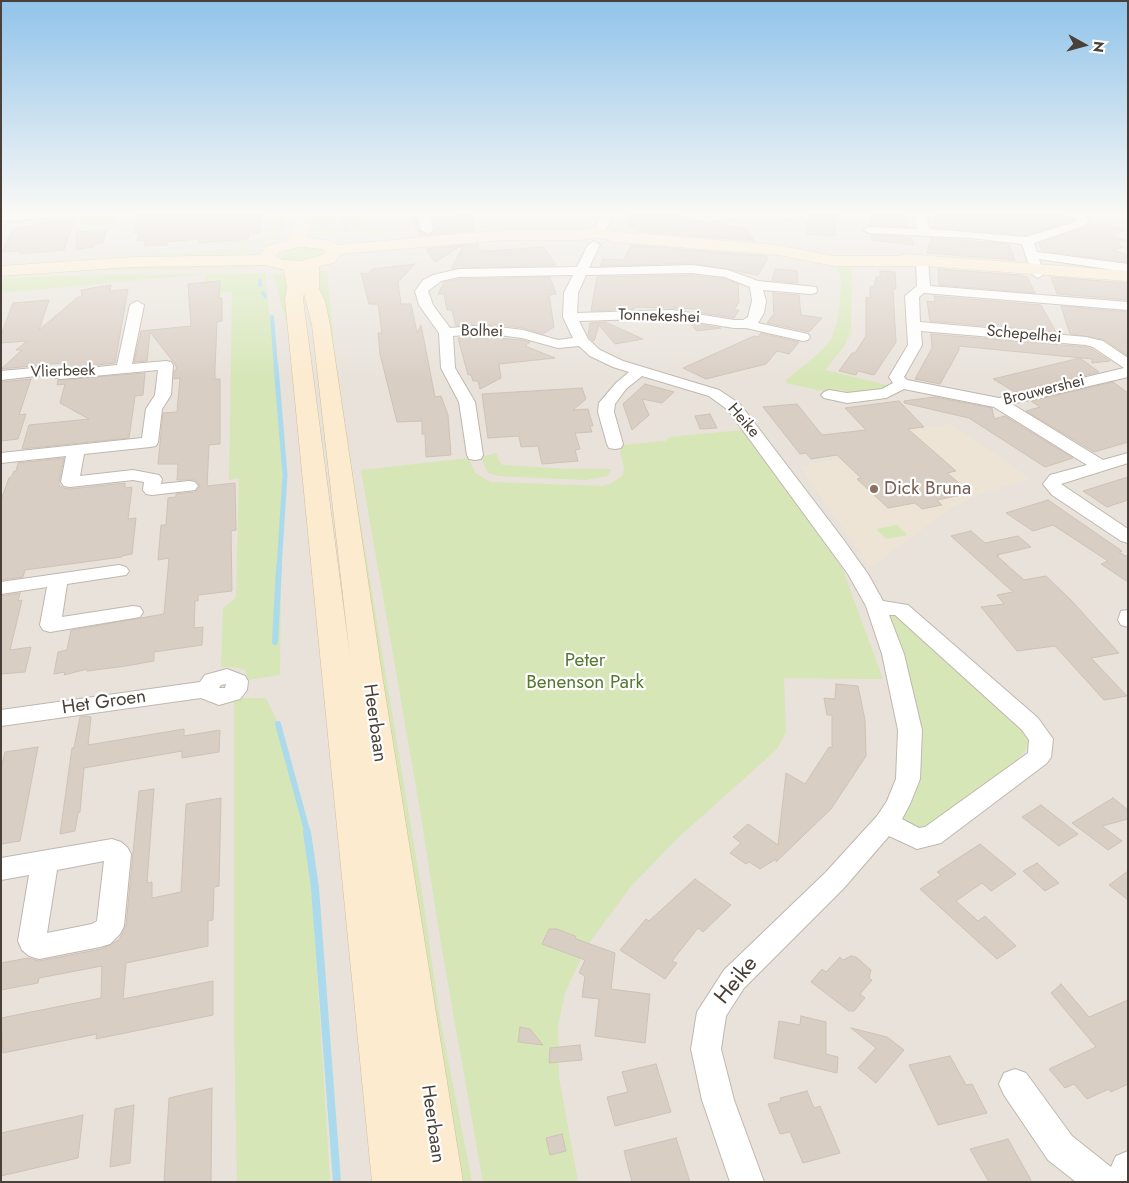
<!DOCTYPE html>
<html>
<head>
<meta charset="utf-8">
<style>
	body { margin:0 }
	#map { position:relative; width:1129px; height:1183px; overflow:hidden; background:#f5f1eb; font-family:Jost,sans-serif }
	canvas { display:block }
	.frame { position:absolute; inset:0; border:2px solid #494139; pointer-events:none }
	.north { position:absolute; left:1059px; top:20px; width:50px; height:50px; -webkit-text-stroke:4px #fff; paint-order:stroke; rotate:97deg; font-size:14px; font-weight:700; line-height:20px; text-align:center; color:#494139 }
	.north::after { content:''; display:block; margin:auto; width:18px; height:22px; background:#494139; clip-path:polygon(50% 0,100% 100%,50% 72%,0 100%) }
</style>
</head>
<body>
<div id="map">
<canvas width="1129" height="1183"></canvas>
<div class="frame"></div>
<div class="north">N</div>
</div>
<script>
const ctx = document.querySelector('canvas').getContext('2d');
ctx.lineJoin = 'round';
function fillPath(path, color) { ctx.fillStyle = color; ctx.fill(path, 'evenodd'); }
const poly = rows => new Path2D(rows.map(r => 'M' + r).join(''));
function trace(path, color, width, dash) { ctx.strokeStyle = color; ctx.lineWidth = width; ctx.lineCap = dash ? 'butt' : 'round'; ctx.setLineDash(dash || []); ctx.stroke(path); }
function drawText(font, color, halo, rows, align = 'center') {
  ctx.font = font + ' Jost,sans-serif'; ctx.lineWidth = 4.5; ctx.setLineDash([]); ctx.textBaseline = 'middle'; ctx.strokeStyle = halo; ctx.fillStyle = color; for (const [text, x, y, turn = 0] of rows) {
    ctx.save(); ctx.translate(x, y); ctx.rotate((+turn || 0) * Math.PI / 180); ctx.textAlign = isNaN(turn) ? turn : align; if (halo) ctx.strokeText(text, 0, 0); ctx.fillText(text, 0, 0); ctx.restore();
  }
}
fillPath(poly([
	[1,214,1128,214,1128,1182,1,1182]
]), '#e8e2da');
fillPath(poly([
	[951,424,1029,478,983,493,951,508,870,568,800,466,907,446,897,430]
]), '#ede4d6');
fillPath(poly([
	[83,214,83,216,92,215,99,220,100,224,96,227,107,228,102,225,102,221,95,215,118,214,115,228,81,231,86,228,79,231,82,217,15,222,18,220],
	[276,214,286,214,280,237,273,240,61,258,264,239,273,235,277,223],
	[314,214,332,214,338,235,313,235],
	[343,214,387,214,364,217,360,219,360,223,362,228,369,230,389,230,393,231,393,233,378,234,350,231],
	[296,246,321,248,325,253,323,256,305,262,290,262,281,258,281,253],
	[252,247,245,253,110,259,151,255],
	[246,264,250,268,38,271,107,267],
	[852,267,851,333,845,345,825,370,891,386,851,394,843,390,832,390,827,392,786,383,786,380,819,353,831,340,837,322,840,303,841,282,838,268],
	[327,270,334,348,353,478,423,899,440,1019,472,1182,452,1182,313,273],
	[265,273,269,313,276,340,282,469,280,675,248,680,245,670,235,667,221,667,223,608,236,598,239,478,229,480,232,292,205,294,205,274,1,293,1,279,54,276],
	[273,274,289,275,291,338],
	[743,430,842,568,883,679,784,678,786,732,777,749,680,836,632,885,586,947,565,993,558,1026,559,1078,578,1182,483,1182,441,944,420,810,361,470,469,458,475,473,491,482,603,486,612,483,623,475,624,468,620,452,623,445,666,441,669,437],
	[496,453,499,461,503,465,568,469,611,469,607,476,586,480,498,476,488,473,481,457],
	[897,525,907,535,886,539,876,529],
	[884,614,900,615,1021,723,1032,741,1015,764,914,835,905,827,902,815,913,782],
	[234,698,266,698,275,717,303,825,310,861,330,1182,237,1182,234,1027]
]), '#d6e6b7');
trace(poly([
	[341,214,347,230],
	[260,281,260,285],
	[263,293,265,296],
	[272,317,276,367]
]), '#acdaed', 4);
trace(poly([
	[276,366,285,475,279,568]
]), '#acdaed', 5);
trace(poly([
	[275,642,279,567],
	[278,724,308,834]
]), '#acdaed', 6);
trace(poly([
	[307,832,315,888,337,1182]
]), '#acdaed', 8);
const building = poly([
	[156,214,259,214,261,232,250,234,248,239,198,243,198,239,167,242,167,245,144,246,145,240,137,241,139,233,133,233,137,216,156,214],
	[627,214,679,216,705,223,745,228,755,241,639,232,641,228,629,228,627,214],
	[813,214,835,214,835,236,806,234,806,220,812,220,813,214],
	[871,214,903,214,908,227,871,225,871,214],
	[936,214,1060,214,1075,220,1026,235,933,227,936,214],
	[471,215,475,231,420,236,412,219,417,219,419,230,427,235,432,233,435,230,433,218,471,215],
	[74,220,64,250,19,254,20,251,2,252,13,228,37,226,37,224,46,222,74,220],
	[1089,223,1096,226,1103,223,1125,230,1111,236,1125,240,1117,243,1123,247,1113,250,1128,255,1128,262,1042,251,1039,243,1084,228,1089,223],
	[106,230,103,243,95,244,94,247,77,249,76,232,106,230],
	[872,235,911,237,914,245,872,240,872,235],
	[931,238,1009,244,1015,260,927,253,931,238],
	[478,244,479,250,489,251,543,247,556,265,451,269,464,245,478,244],
	[463,245,435,262,426,249,463,245],
	[631,245,766,256,768,259,758,275,692,263,600,266,603,259,624,260,631,245],
	[415,264,398,282,401,304,411,304,417,333,421,325,435,397,441,396,448,415,451,455,426,457,425,434,422,434,422,421,397,422,380,354,378,333,382,333,378,304,369,304,361,273,368,274,373,269,415,264],
	[775,269,797,271,798,283,772,281,775,269],
	[938,269,1020,275,1027,277,1035,293,939,285,938,269],
	[880,271,895,272,896,289,893,289,896,342,874,375,858,371,856,375,839,371,852,353,855,353,866,336,866,297,870,298,870,286,874,287,876,277,880,277,880,271],
	[692,275,725,279,738,284,739,302,734,310,739,310,734,318,697,312,701,309,633,307,635,309,591,311,597,277,692,275],
	[550,277,556,294,549,295,554,327,543,334,523,328,499,325,456,326,452,310,447,310,444,294,438,294,444,282,459,279,550,277],
	[1051,277,1128,283,1128,300,1057,294,1051,277],
	[220,281,219,298,222,298,222,321,217,322,215,368,215,379,220,379,220,444,209,445,207,486,235,483,236,530,231,531,232,591,198,595,198,601,195,601,194,628,203,627,202,645,154,652,154,661,126,666,87,671,87,669,64,675,65,672,54,674,58,652,67,650,71,630,164,614,169,558,158,560,161,525,166,525,168,498,176,497,176,494,195,492,200,486,195,480,177,480,178,464,158,464,163,413,177,412,180,378,174,379,174,371,177,369,175,364,150,332,147,361,134,362,141,331,191,326,188,284,220,281],
	[111,285,110,291,128,289,115,363,61,369,62,363,1,369,22,350,16,350,27,341,1,343,1,335,13,303,49,300,39,330,78,297,82,297,81,290,111,285],
	[773,293,799,295,801,315,822,318,809,332,767,323,772,316,774,316,773,293],
	[934,296,1041,305,1056,332,930,321,927,301,935,302,934,296],
	[1061,306,1128,312,1128,356,1103,339,1070,334,1061,306],
	[605,322,643,339,615,344,599,325,594,341,592,340,588,335,590,323,605,322],
	[690,323,721,328,697,331,690,323],
	[761,333,799,342,789,354,777,351,766,364,706,379,683,368,754,336,758,337,761,333],
	[931,334,1086,347,1092,349,1110,361,1092,363,1092,359,959,346,959,350,940,384,915,379,932,348,931,334],
	[474,336,522,340,530,342,525,346,555,358,499,364,501,378,480,389,478,381,473,381,471,375,468,375,458,338,474,336],
	[1080,358,1099,372,1015,392,993,379,1080,358],
	[145,373,143,395,135,396,129,438,22,449,29,425,89,419,60,403,65,384,57,385,58,380,145,373],
	[31,379,19,415,26,414,18,439,1,441,1,382,31,379],
	[1113,382,1128,393,1128,442,1094,452,1026,411,1040,407,1031,401,1113,382],
	[645,384,674,392,662,403,642,399,649,415,632,430,623,404,645,384],
	[582,388,586,399,573,410,588,409,593,426,590,426,592,432,575,433,580,449,575,450,578,461,542,464,538,446,521,447,519,436,488,438,482,394,582,388],
	[935,397,992,408,994,419,1005,416,1073,458,1045,467,969,418,904,403,904,401,935,397],
	[899,401,924,427,908,429,956,471,947,473,971,493,937,500,942,505,922,509,915,503,888,508,857,479,861,478,837,455,811,459,806,453,800,454,763,407,797,404,822,435,866,430,845,408,899,401],
	[710,414,717,428,700,429,695,416,710,414],
	[64,458,59,482,59,485,64,488,70,489,125,483,125,488,132,487,128,519,136,518,132,554,122,556,122,557,25,570,23,577,1,580,1,500,9,478,12,476,14,471,16,471,18,463,64,458],
	[1128,477,1128,500,1107,507,1083,491,1128,477],
	[1048,500,1122,551,1119,552,1125,556,1128,555,1128,582,1101,564,1108,561,1053,525,1033,531,1006,513,1048,500],
	[971,531,985,543,1018,536,1031,547,997,555,999,556,997,556,1024,580,1046,576,1071,600,1119,653,1091,658,1127,696,1104,700,1055,646,1017,651,981,607,1004,604,997,595,1013,592,951,536,971,531],
	[20,593,18,601,22,600,10,650,31,647,25,672,1,674,1,596,20,593],
	[836,684,858,686,865,720,866,756,831,809,776,862,776,859,760,869,749,862,746,864,730,853,741,843,733,837,748,824,778,845,786,773,805,784,829,747,832,748,832,715,827,715,824,698,835,699,836,684],
	[86,716,91,717,88,745,184,729,184,736,220,730,219,752,182,758,182,751,84,768,80,812,78,813,75,831,60,834,72,748,74,748,80,717,86,716],
	[38,747,20,841,1,844,1,769,5,752,38,747],
	[154,789,147,883,152,882,152,898,181,892,186,804,221,798,219,886,214,887,213,920,208,921,208,946,126,963,123,999,213,981,213,1015,96,1039,97,1034,3,1053,1,1018,101,998,102,966,39,978,38,983,1,990,1,963,28,958,39,961,101,949,119,940,126,926,139,791,154,789],
	[1113,798,1128,810,1128,819,1102,826,1122,841,1108,850,1072,823,1113,798],
	[1041,805,1055,816,1078,834,1059,846,1022,817,1041,805],
	[980,844,1016,874,991,891,982,883,956,901,978,921,985,916,1016,946,997,959,920,889,941,875,937,872,980,844],
	[1037,863,1059,883,1045,891,1023,871,1037,863],
	[1128,871,1128,900,1109,885,1128,871],
	[695,879,731,905,703,932,698,928,672,961,677,963,665,979,620,950,646,919,649,921,695,879],
	[549,929,557,929,575,936,576,939,615,953,611,989,650,994,645,1043,595,1036,599,999,582,997,585,976,579,973,585,960,542,944,549,929],
	[851,956,856,957,871,970,869,978,872,980,860,994,865,998,854,1011,849,1011,811,982,822,969,826,972,840,957,843,960,851,956],
	[1061,984,1089,1017,1128,1000,1128,1084,1111,1092,1109,1089,1087,1099,1074,1084,1065,1088,1049,1069,1096,1047,1051,993,1061,984],
	[801,1016,826,1022,826,1054,838,1057,837,1073,774,1058,779,1021,800,1025,801,1016],
	[520,1027,530,1029,543,1045,518,1042,520,1027],
	[851,1028,887,1037,904,1050,876,1083,858,1068,876,1048,851,1028],
	[580,1045,582,1060,549,1063,550,1048,580,1045],
	[950,1056,966,1085,972,1084,987,1113,938,1125,909,1065,950,1056],
	[656,1064,671,1112,615,1126,607,1097,628,1092,622,1072,656,1064],
	[212,1088,211,1182,164,1182,169,1098,212,1088],
	[807,1091,814,1108,820,1106,840,1153,803,1163,790,1132,780,1134,768,1104,781,1101,780,1098,807,1091],
	[134,1105,130,1163,110,1167,115,1109,134,1105],
	[83,1115,78,1158,1,1176,1,1133,83,1115],
	[562,1134,566,1151,550,1155,546,1138,562,1134],
	[676,1138,690,1182,632,1182,624,1151,676,1138],
	[1008,1139,1032,1182,989,1182,970,1149,1008,1139]
]);
fillPath(building, '#d9cec4');
trace(building, '#d0c2b5', 1);
const street = poly([
	[66,214,60,217,1,221,1,215,66,214],
	[418,214,430,214,433,230,431,232,427,233,421,230,418,214],
	[602,214,614,214,603,234,595,234,593,232,602,214],
	[679,214,794,214,796,216,790,219,756,220,745,218,705,221,681,216,679,214],
	[913,214,925,214,930,229,1026,237,1075,222,1077,220,1074,214,1086,214,1089,221,1083,226,1034,243,1037,252,1128,264,1128,272,1039,259,1044,274,1038,278,1032,274,1022,244,971,238,869,233,863,230,869,227,917,229,913,214],
	[594,241,600,245,589,268,692,265,728,270,758,281,816,287,817,290,816,293,811,294,763,290,766,301,764,313,758,323,808,334,810,337,808,340,803,341,746,328,734,328,672,318,579,321,588,339,600,350,623,361,719,390,740,404,843,539,868,574,883,601,908,605,1038,718,1053,739,1051,757,1047,763,941,843,917,849,889,836,844,888,744,988,726,1016,721,1049,734,1100,764,1182,730,1182,702,1100,691,1049,697,1012,724,970,826,872,877,816,887,801,896,779,898,730,882,654,866,606,848,574,728,410,709,396,642,376,626,389,615,404,614,412,623,444,621,448,615,449,609,448,607,444,598,412,599,403,616,383,629,372,613,367,590,356,579,346,558,348,522,338,499,335,474,334,453,336,455,368,475,402,483,455,481,459,475,460,469,459,467,455,459,402,441,368,439,333,419,305,415,291,423,280,433,275,459,269,577,267,588,245,594,241],
	[692,273,725,277,750,287,752,301,748,317,743,320,734,320,672,310,577,313,578,293,586,275,692,273],
	[573,275,564,293,563,317,573,338,558,340,523,330,499,327,474,326,450,328,433,305,428,291,441,281,459,277,573,275],
	[889,615,895,615,1022,730,1029,740,1028,753,925,827,919,828,902,819,910,804,920,779,922,730,904,654,889,615],
	[922,257,928,261,930,286,1128,302,1128,310,924,293,919,297,920,322,1086,337,1103,341,1128,358,1128,377,1012,404,1103,460,1128,453,1128,463,1061,484,1128,529,1128,543,1121,541,1052,495,1043,484,1050,475,1087,465,994,407,904,389,886,398,847,403,824,398,821,395,824,392,829,390,847,393,882,389,893,383,889,377,908,345,905,296,917,286,916,261,922,257],
	[921,331,1086,345,1093,347,1124,368,999,398,907,380,904,377,922,345,921,331],
	[137,301,144,305,132,364,166,361,171,362,173,365,171,395,162,409,158,442,156,446,150,447,84,454,80,476,133,470,159,475,162,479,161,484,189,481,195,482,198,486,195,490,152,495,146,494,143,490,144,482,133,480,70,487,64,486,61,482,66,456,1,463,1,453,142,438,146,409,155,395,158,370,61,379,45,375,1,380,1,371,45,367,61,371,117,365,130,305,137,301],
	[119,565,126,567,129,571,126,575,67,584,62,617,133,606,140,607,143,612,140,617,50,632,43,630,40,625,47,587,1,594,1,582,119,565],
	[1128,610,1128,627,1121,625,1118,620,1121,611,1128,610],
	[227,669,245,676,248,681,247,690,240,699,219,705,201,698,1,726,1,710,200,682,205,675,227,669],
	[226,684,225,688,219,688,221,685,226,684],
	[112,839,121,842,127,847,131,854,124,926,120,934,110,944,100,947,39,959,29,956,22,950,18,941,29,875,1,880,1,858,112,839],
	[104,861,97,921,92,924,47,933,57,870,104,861],
	[1015,1069,1026,1073,1072,1136,1111,1167,1116,1156,1128,1151,1128,1182,1076,1182,1048,1160,1004,1095,999,1084,1004,1073,1015,1069]
]);
const secondary = poly([
	[296,214,312,214,306,238,328,240,334,242,337,245,504,230,581,230,599,227,616,232,778,245,834,256,899,256,905,254,1128,271,1128,281,924,266,834,266,778,255,614,242,598,237,581,240,504,240,341,254,334,263,319,266,319,289,325,301,330,325,381,668,463,1182,372,1182,285,299,287,287,284,270,266,265,133,267,1,276,1,266,133,257,260,255,267,246,288,240,296,214],
	[300,247,323,249,325,252,322,255,301,261,282,260,276,256,279,252,300,247],
	[304,294,312,325,350,657,303,299,304,294]
]);
trace(street, '#c0b7ae', 2);
trace(secondary, '#d4c09f', 1);
fillPath(street, '#fff');
fillPath(secondary, '#fcebce');
const sky = ctx.createLinearGradient(0, 0, 0, 380);
sky.addColorStop(0, '#90c3ea');
sky.addColorStop(0.56, '#faf9f6');
sky.addColorStop(1, '#faf9f600');
ctx.fillStyle = sky;
ctx.fillRect(0, 0, 1129, 380);
for (const [x, y, r, color] of [
	[874,489,5,"#8d6e63"]
]) { const dot = new Path2D(); dot.arc(x, y, r, 0, 2 * Math.PI); ctx.fillStyle = color; ctx.fill(dot); trace(dot, '#fff', 2); }
drawText('16px', '#494139', '#fff', [
	["Tonnekeshei",659,317,2],
	["Bolhei",482,332,1],
	["Schepelhei",1024,335,5],
	["Vlierbeek",63,372,-2],
	["Brouwershei",1044,391,-14],
	["Heike",743,421,49]
]);
drawText('19px', '#785e54', '#fff', [
	["Dick Bruna",884,489]
], 'left');
drawText('19px', '#53782f', '#fff', [
	["Peter",585,661],
	["Benenson Park",585,683]
]);
drawText('19px', '#494139', '#fff', [
	["Het Groen",104,703,-8],
	["Heerbaan",374,723,82],
	["Heerbaan",432,1124,82]
]);
drawText('22px', '#494139', '#fff', [
	["Heike",737,981,-51]
]);
</script>
</body>
</html>
